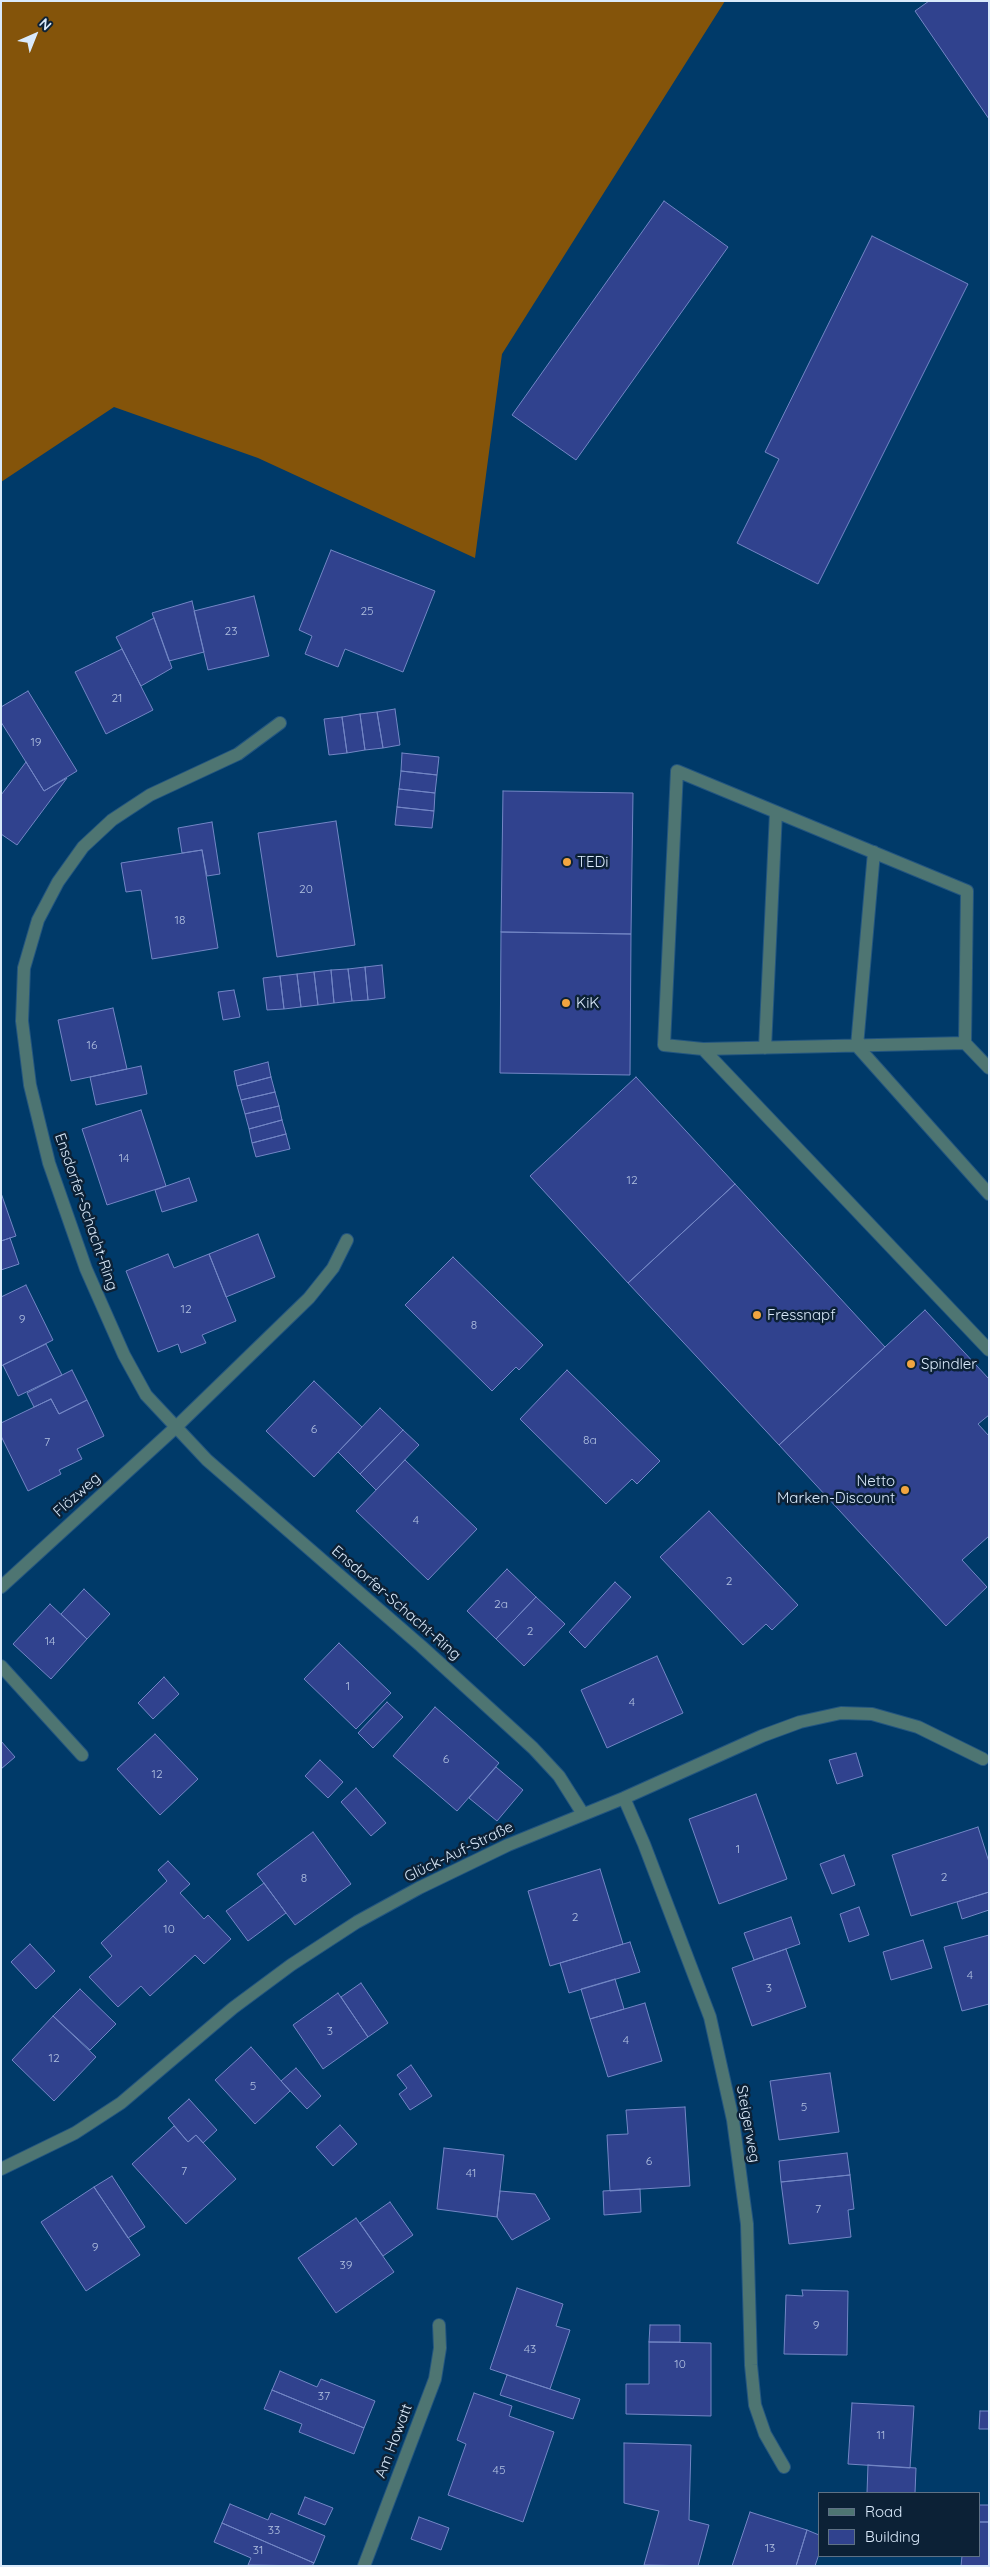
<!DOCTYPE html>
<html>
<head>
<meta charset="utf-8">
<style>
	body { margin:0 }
	#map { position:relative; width:990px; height:2567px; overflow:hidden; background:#003a69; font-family:Quicksand,sans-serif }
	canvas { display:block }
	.frame { position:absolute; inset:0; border:2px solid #daeafb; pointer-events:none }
	.legend { position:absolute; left:818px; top:2492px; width:162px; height:65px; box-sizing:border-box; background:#0c2136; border:1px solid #5e7185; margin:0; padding:6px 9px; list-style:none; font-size:15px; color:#daeafb }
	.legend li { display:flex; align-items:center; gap:10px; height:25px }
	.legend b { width:25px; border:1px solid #5e7185 }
	.north { position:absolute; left:10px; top:10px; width:50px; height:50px; -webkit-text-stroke:4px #0c2136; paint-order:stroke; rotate:44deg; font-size:14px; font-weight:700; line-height:20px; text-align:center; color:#daeafb }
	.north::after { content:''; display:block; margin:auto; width:18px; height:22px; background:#daeafb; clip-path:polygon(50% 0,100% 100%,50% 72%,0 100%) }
</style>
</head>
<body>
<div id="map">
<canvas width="990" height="2567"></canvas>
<div class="frame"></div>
<ul class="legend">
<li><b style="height:6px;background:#4e7572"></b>Road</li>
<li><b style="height:14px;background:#30428e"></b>Building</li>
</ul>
<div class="north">N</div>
</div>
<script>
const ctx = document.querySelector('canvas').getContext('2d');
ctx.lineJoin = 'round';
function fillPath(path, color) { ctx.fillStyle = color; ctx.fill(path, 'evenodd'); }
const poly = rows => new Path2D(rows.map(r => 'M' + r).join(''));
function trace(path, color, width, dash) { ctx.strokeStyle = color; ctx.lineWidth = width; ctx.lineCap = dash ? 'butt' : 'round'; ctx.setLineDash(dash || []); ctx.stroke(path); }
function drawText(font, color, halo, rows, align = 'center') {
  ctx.font = font + ' Quicksand,sans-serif'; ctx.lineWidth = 5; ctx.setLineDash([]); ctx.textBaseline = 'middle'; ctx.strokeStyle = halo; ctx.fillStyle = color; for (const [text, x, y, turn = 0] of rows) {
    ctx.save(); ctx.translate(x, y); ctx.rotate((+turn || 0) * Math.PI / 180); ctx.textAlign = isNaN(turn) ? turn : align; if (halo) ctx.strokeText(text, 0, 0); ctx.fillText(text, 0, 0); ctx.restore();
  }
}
fillPath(poly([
	[1,1,725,1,502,354,475,558,258,458,114,407,1,482]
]), '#84540a');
const building = poly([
	[929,1,989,1,989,119,915,11,929,1],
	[664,201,728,247,576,460,512,415,664,201],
	[872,236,968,284,818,584,737,543,779,459,765,452,872,236],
	[331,550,435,591,403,672,345,649,338,667,305,654,312,636,299,630,331,550],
	[254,596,269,656,208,670,194,611,254,596],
	[192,601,204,652,169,661,152,613,192,601],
	[154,618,172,668,141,686,116,637,154,618],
	[122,649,153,710,106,734,75,672,122,649],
	[28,691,77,771,44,791,1,722,1,707,28,691],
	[395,709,400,745,383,748,377,712,395,709],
	[377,712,383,748,365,750,360,714,377,712],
	[360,714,365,750,347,753,342,717,360,714],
	[342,717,347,753,329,755,324,719,342,717],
	[402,753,439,757,437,775,401,771,402,753],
	[26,762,44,791,67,778,17,845,1,834,1,795,26,762],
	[401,771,437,775,435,793,399,789,401,771],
	[399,789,435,793,434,811,397,807,399,789],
	[503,791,633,793,631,934,501,932,503,791],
	[397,807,434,811,432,828,395,825,397,807],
	[336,821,355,945,277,957,258,833,336,821],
	[212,822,220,874,207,876,202,850,182,853,178,828,212,822],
	[202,850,218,948,152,959,141,890,126,892,121,863,202,850],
	[501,932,631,934,630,1075,500,1073,501,932],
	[382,965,385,998,368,1000,365,967,382,965],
	[365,967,368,1000,352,1001,348,969,365,967],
	[348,969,352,1001,334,1003,331,970,348,969],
	[331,970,334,1003,318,1005,314,972,331,970],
	[314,972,318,1005,301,1007,297,974,314,972],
	[297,974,301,1007,284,1009,280,976,297,974],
	[280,976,284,1009,267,1010,263,978,280,976],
	[234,990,240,1017,223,1020,218,992,234,990],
	[113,1008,127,1069,71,1081,58,1020,113,1008],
	[268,1062,271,1077,237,1086,234,1071,268,1062],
	[141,1066,147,1094,96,1105,90,1077,141,1066],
	[271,1077,275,1092,241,1100,237,1086,271,1077],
	[636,1077,735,1184,628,1283,530,1176,636,1077],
	[275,1092,279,1106,245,1114,241,1100,275,1092],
	[279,1106,282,1120,249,1129,245,1114,279,1106],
	[141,1110,166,1186,107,1205,82,1129,141,1110],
	[282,1120,286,1134,252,1143,249,1129,282,1120],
	[286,1134,290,1149,256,1157,252,1143,286,1134],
	[189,1178,197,1201,162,1212,155,1190,189,1178],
	[735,1184,885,1347,779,1445,628,1283,735,1184],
	[1,1193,16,1236,1,1241,1,1193],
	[258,1234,275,1277,226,1297,209,1254,258,1234],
	[10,1238,19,1264,1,1270,1,1241,10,1238],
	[168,1254,174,1268,209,1254,236,1321,202,1335,206,1343,181,1353,178,1344,158,1352,126,1271,168,1254],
	[453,1257,543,1345,519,1370,516,1367,492,1391,405,1305,453,1257],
	[26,1285,53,1340,1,1366,1,1297,26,1285],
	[925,1310,989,1379,989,1415,978,1424,989,1436,989,1536,962,1560,987,1587,946,1626,779,1445,925,1310],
	[46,1344,62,1375,18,1396,3,1365,46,1344],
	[72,1370,87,1400,59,1414,51,1399,34,1407,27,1393,72,1370],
	[567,1370,660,1461,637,1484,632,1479,606,1504,520,1419,567,1370],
	[314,1381,362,1427,314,1477,266,1431,314,1381],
	[51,1399,59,1414,87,1400,104,1436,77,1449,82,1459,59,1470,61,1474,28,1491,1,1436,1,1423,51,1399],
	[380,1408,403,1430,360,1474,338,1452,380,1408],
	[403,1430,419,1445,376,1490,360,1474,403,1430],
	[405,1460,477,1529,428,1580,356,1511,405,1460],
	[709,1511,798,1605,772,1630,766,1624,743,1645,660,1557,709,1511],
	[507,1569,536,1597,496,1639,467,1611,507,1569],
	[615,1582,631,1597,585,1648,569,1632,615,1582],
	[84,1589,110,1614,87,1639,61,1614,84,1589],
	[536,1597,565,1624,524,1666,496,1639,536,1597],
	[50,1604,87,1639,51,1679,13,1644,50,1604],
	[339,1643,391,1693,356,1729,304,1679,339,1643],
	[657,1656,683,1713,607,1748,581,1690,657,1656],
	[164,1677,179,1694,153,1719,138,1703,164,1677],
	[387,1702,403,1717,373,1748,358,1733,387,1702],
	[435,1707,499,1763,457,1811,393,1756,435,1707],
	[155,1734,198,1779,160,1815,117,1769,155,1734],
	[1,1741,15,1757,1,1769,1,1741],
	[856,1753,863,1776,837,1784,829,1760,856,1753],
	[320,1760,343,1782,328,1798,305,1776,320,1760],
	[496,1767,523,1790,497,1821,469,1798,496,1767],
	[356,1788,386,1823,371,1836,341,1802,356,1788],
	[756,1794,787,1879,719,1904,689,1819,756,1794],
	[978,1827,989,1862,989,1892,911,1916,892,1855,978,1827],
	[313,1832,351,1884,295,1925,257,1874,313,1832],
	[844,1855,855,1885,832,1894,820,1864,844,1855],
	[168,1861,190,1884,180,1893,204,1919,208,1915,231,1939,204,1964,195,1955,150,1996,141,1986,118,2007,89,1977,112,1956,101,1943,167,1881,158,1870,168,1861],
	[600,1869,623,1944,550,1966,528,1891,600,1869],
	[264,1883,286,1913,248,1941,226,1911,264,1883],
	[989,1892,989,1910,962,1919,957,1902,989,1892],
	[859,1907,869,1935,849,1942,840,1914,859,1907],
	[791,1917,800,1944,754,1960,744,1933,791,1917],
	[989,1935,989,2004,962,2011,944,1947,989,1935],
	[923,1940,932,1968,891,1980,883,1952,923,1940],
	[630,1942,640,1972,569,1993,560,1963,630,1942],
	[30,1944,55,1971,36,1989,11,1962,30,1944],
	[786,1949,806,2007,752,2026,732,1968,786,1949],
	[615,1979,624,2009,590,2019,581,1989,615,1979],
	[361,1983,388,2023,368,2037,341,1997,361,1983],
	[80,1989,116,2024,90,2050,53,2016,80,1989],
	[338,1993,368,2037,323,2069,293,2025,338,1993],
	[645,2003,662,2061,608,2077,590,2019,645,2003],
	[53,2016,96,2057,54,2101,12,2060,53,2016],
	[251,2047,290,2091,255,2124,215,2080,251,2047],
	[411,2065,432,2096,410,2110,399,2094,407,2088,397,2075,411,2065],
	[296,2068,321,2096,307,2109,281,2081,296,2068],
	[830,2073,839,2132,779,2140,770,2081,830,2073],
	[189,2099,217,2130,203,2143,196,2135,188,2142,168,2118,189,2099],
	[685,2107,690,2186,610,2191,607,2135,628,2134,626,2110,685,2107],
	[340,2125,357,2144,333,2166,316,2147,340,2125],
	[174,2126,188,2142,196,2135,236,2179,186,2224,132,2164,174,2126],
	[444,2148,504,2155,497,2217,437,2209,444,2148],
	[847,2153,850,2175,781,2182,779,2161,847,2153],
	[850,2175,854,2209,848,2210,851,2237,789,2244,781,2182,850,2175],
	[112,2176,145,2227,128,2238,94,2187,112,2176],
	[94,2187,140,2255,86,2291,41,2222,94,2187],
	[640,2189,641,2212,604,2215,603,2191,640,2189],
	[500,2191,535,2194,550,2219,512,2240,497,2217,500,2191],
	[390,2202,413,2235,383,2256,360,2223,390,2202],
	[356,2218,394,2272,336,2313,298,2258,356,2218],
	[517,2288,563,2304,556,2326,570,2330,550,2389,490,2369,517,2288],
	[802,2290,848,2291,847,2355,784,2354,786,2295,803,2296,802,2290],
	[650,2325,680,2325,680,2342,649,2342,650,2325],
	[649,2342,711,2343,711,2416,626,2414,626,2384,649,2384,649,2342],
	[280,2371,317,2387,321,2379,375,2401,364,2428,272,2390,280,2371],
	[507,2375,580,2399,573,2419,500,2395,507,2375],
	[272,2390,364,2428,354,2454,299,2432,302,2424,264,2409,272,2390],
	[474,2393,512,2406,509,2416,554,2432,523,2522,448,2495,466,2444,457,2440,474,2393],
	[852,2403,914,2406,910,2468,848,2464,852,2403],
	[980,2411,989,2411,989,2429,979,2429,980,2411],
	[624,2443,691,2445,689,2520,709,2525,698,2566,644,2565,659,2511,624,2503,624,2443],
	[868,2465,916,2468,915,2493,867,2493,868,2465],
	[305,2497,333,2508,325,2525,298,2514,305,2497],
	[230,2504,268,2520,271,2513,325,2536,314,2563,222,2523,230,2504],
	[979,2505,989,2505,989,2522,979,2522,979,2505],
	[750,2512,807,2530,796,2566,732,2566,750,2512],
	[419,2517,449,2528,441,2550,411,2539,419,2517],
	[979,2522,989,2522,989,2566,961,2566,962,2556,979,2556,979,2522],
	[222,2523,314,2563,312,2566,248,2565,251,2558,214,2542,222,2523],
	[807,2530,819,2535,819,2554,815,2566,796,2566,807,2530]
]);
fillPath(building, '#30428e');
trace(building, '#7286c5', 1);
const minor = poly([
	[280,723,238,754,150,795,112,820,83,847,58,882,38,920,24,968,22,1021,30,1085,49,1163,86,1269,124,1355,146,1395,207,1460,421,1646,533,1748,559,1776,583,1814],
	[874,852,857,1046,989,1194],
	[765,1048,776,812],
	[703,1049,965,1043],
	[989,1068,965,1043,967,891,677,771,664,1045,703,1049,989,1350],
	[1,1587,175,1428,309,1298,333,1268,347,1240],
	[1,1666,82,1755],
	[624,1798,644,1844,710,2017,733,2120,747,2224,751,2365,755,2405,765,2434,784,2467],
	[1,2169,75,2133,121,2103,233,2008,291,1965,357,1922,419,1888,508,1845,624,1798,762,1736,800,1722,841,1713,872,1714,918,1727,983,1759],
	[364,2566,435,2379,440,2348,439,2325]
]);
trace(minor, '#235680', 14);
trace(minor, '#4e7572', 12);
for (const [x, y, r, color] of [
	[567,862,5,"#f1a540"],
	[566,1003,5,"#f1a540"],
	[757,1315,5,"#f1a540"],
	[911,1364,5,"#f1a540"],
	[905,1490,5,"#f1a540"]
]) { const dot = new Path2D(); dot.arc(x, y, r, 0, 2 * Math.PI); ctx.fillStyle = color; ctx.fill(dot); trace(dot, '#0c2136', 2); }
drawText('12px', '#b0c0e0', null, [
	["25",367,611],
	["23",231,631],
	["21",117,698],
	["19",36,742],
	["20",306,889],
	["18",180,920],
	["16",92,1045],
	["14",124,1158],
	["12",632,1180],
	["12",186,1309],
	["9",22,1319],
	["8",474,1325],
	["6",314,1429],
	["8a",590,1440],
	["7",47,1442],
	["4",416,1520],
	["2",729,1581],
	["2a",501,1604],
	["2",530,1631],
	["14",50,1641],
	["1",348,1686],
	["4",632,1702],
	["6",446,1759],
	["12",157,1774],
	["1",738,1849],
	["2",944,1877],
	["8",304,1878],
	["2",575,1917],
	["10",169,1929],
	["4",970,1975],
	["3",769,1988],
	["3",330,2031],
	["4",626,2040],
	["12",54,2058],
	["5",253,2086],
	["5",804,2107],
	["6",649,2161],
	["7",184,2171],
	["41",471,2173],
	["7",818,2209],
	["9",95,2247],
	["39",346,2265],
	["9",816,2325],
	["43",530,2349],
	["10",680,2364],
	["37",324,2396],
	["11",881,2435],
	["45",499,2470],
	["33",274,2530],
	["13",770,2548],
	["31",258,2550]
]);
drawText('15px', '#daeafb', '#0c2136', [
	["TEDi",577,862],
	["KiK",576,1003],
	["Fressnapf",767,1315],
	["Spindler",921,1364],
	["Netto",895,1481,"right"],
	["Marken-Discount",895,1498,"right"]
], 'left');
drawText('15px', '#daeafb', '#0c2136', [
	["Ensdorfer-Schacht-Ring",86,1212,71],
	["Flözweg",77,1495,-42],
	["Ensdorfer-Schacht-Ring",396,1603,41],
	["Glück-Auf-Straße",459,1852,-26],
	["Steigerweg",748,2124,80],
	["Am Howatt",394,2441,-69]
]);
</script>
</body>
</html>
